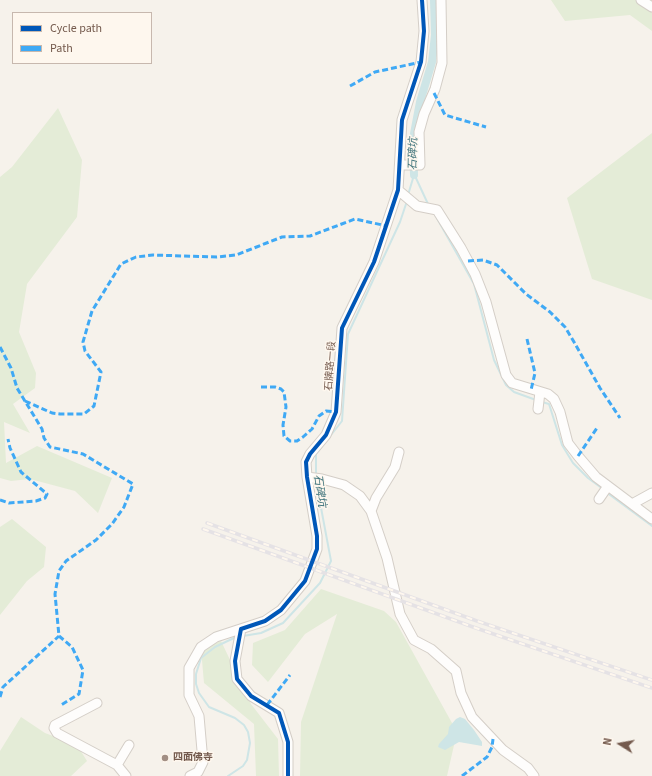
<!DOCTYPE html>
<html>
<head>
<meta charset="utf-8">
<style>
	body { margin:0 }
	#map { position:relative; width:652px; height:776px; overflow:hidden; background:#f6f2eb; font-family:"Source Sans 3",sans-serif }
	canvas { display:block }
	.legend { position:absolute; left:12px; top:12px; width:140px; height:52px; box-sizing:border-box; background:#fef7ee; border:1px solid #c7b8ae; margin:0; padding:5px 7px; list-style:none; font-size:12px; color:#745a4d }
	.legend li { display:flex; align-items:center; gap:8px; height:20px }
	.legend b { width:20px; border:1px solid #c7b8ae }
	.north { position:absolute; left:600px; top:724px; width:40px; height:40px; -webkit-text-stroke:3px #fef7ee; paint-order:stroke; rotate:281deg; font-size:11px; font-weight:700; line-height:16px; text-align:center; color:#745a4d }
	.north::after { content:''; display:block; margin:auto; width:14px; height:18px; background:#745a4d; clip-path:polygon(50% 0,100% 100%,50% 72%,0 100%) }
</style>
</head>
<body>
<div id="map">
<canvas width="652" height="776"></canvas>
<ul class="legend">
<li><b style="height:5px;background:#0057b8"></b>Cycle path</li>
<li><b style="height:5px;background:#3fa9f5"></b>Path</li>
</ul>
<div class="north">N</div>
</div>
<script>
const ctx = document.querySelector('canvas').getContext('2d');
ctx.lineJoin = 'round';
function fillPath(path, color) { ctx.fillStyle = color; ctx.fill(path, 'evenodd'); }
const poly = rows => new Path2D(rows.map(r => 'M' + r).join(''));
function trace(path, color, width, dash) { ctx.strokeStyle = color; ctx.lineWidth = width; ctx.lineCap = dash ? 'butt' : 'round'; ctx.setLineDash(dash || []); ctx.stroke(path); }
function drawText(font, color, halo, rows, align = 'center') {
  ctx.font = font + ' "Source Sans 3","Noto Sans TC",sans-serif'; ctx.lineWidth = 3; ctx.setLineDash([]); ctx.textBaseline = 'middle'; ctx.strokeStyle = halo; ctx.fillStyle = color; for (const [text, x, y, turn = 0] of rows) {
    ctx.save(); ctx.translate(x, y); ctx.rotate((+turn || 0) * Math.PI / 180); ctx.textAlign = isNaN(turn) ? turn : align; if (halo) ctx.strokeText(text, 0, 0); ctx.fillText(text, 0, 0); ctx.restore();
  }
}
fillPath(poly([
	[551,0,652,0,652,31,630,15,565,21],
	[58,108,82,160,77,217,27,284,19,332,36,373,35,388,13,404,30,433,4,422,6,463,37,446,112,478,98,513,75,491,30,479,11,481,0,478,0,177,12,167],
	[652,133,652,300,592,279,567,198],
	[12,519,46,547,44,567,27,581,0,615,0,527],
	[321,589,384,611,396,622,457,732,447,776,300,776,301,722,337,614,305,634,268,682,252,665,253,643,285,630],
	[221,641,251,704,278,739,279,776,256,776,254,724,204,683,201,649],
	[21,717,45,733,77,745,87,761,71,776,0,776,0,751]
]), '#e4ecd7');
fillPath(poly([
	[460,717,465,719,474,730,482,742,482,746,459,742,445,750,438,747,439,744,448,734,449,727,456,719]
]), '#cee5e6');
trace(poly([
	[415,176,428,204],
	[408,195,414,175],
	[434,213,474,284,494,360,506,385,514,392,536,400],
	[542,402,549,404,562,445,573,463,588,478,603,489],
	[316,475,316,454,342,421,348,334,400,222,407,201],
	[606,492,652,526],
	[243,636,261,633,283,623,320,583,331,561,316,481],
	[228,776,243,766,247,760,250,743,248,732,244,725,235,718,209,707,199,693,196,684,196,674,201,658,215,647,236,637]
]), '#cee5e6', 2);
trace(poly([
	[414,175,413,139,420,102,432,62,435,35,434,0]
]), '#cee5e6', 8);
const minor = poly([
	[641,0,652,7],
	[400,165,420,165,419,132,424,114,435,89,442,63,441,0],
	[398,190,417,206,437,210,461,248,475,274,486,302,506,375,512,383,548,394,554,399,560,412,568,443,578,456,596,477,652,519],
	[538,409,540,392],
	[307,477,322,479,344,485,360,496,371,511,387,558,400,614,414,640,431,649,456,671,461,693,472,717,503,750,528,768,534,776],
	[599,499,608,486],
	[632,504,652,493],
	[371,511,376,498,395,467,399,452],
	[241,629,235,661,237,679,251,696,279,713,288,742,288,776],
	[97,703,55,725,54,728,57,733,117,765,126,776],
	[117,765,129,745],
	[190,776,198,772,203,762,199,716,189,695,189,668,201,647,216,637,265,621,281,610,305,581,317,549,317,536,307,477,306,462,310,454,326,435,336,412,342,328,374,262,398,190,402,120,421,62,424,31,422,0]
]);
trace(minor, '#d4cec7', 11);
trace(minor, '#fefdfc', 9);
const rail = poly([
	[207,523,477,621,652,680],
	[203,529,473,627,652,688]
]);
trace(rail, '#e5e2e5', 3.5);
trace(rail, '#fef7ee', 2, [6]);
trace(poly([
	[350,86,375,72,421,62],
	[434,93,445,115,486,127],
	[468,261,483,260,497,265,526,294,550,312,565,327,574,342,600,388,620,418],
	[527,339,535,373,531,390],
	[0,347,11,368,17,388,42,429,44,438,50,447,83,454,133,484,124,507,112,524,96,540,66,561,59,571,55,594,59,636,72,647,83,670,79,694,61,705],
	[261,387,275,387,281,389,284,392,286,407,283,425,284,436,290,441,297,441,303,437,312,429,319,416,326,411,336,412],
	[25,401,52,413,60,414,84,414,94,406,101,372,85,351,83,342,92,311,121,264,136,257,153,255,217,257,236,255,282,237,310,236,355,219,387,226],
	[578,456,597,428],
	[0,500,9,503,36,501,45,498,47,494,21,472,10,448,8,439],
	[0,697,3,687,59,636],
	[267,705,290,675],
	[462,776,487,757,492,747,493,739]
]), '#3fa9f5', 3, [6, 3]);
trace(poly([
	[288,776,288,742,279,713,251,696,237,679,235,661,241,629,265,621,281,610,305,581,317,549,317,536,307,477,306,462,310,454,326,435,336,412,342,328,374,262,398,190,402,120,421,62,424,31,422,0]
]), '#0057b8', 4);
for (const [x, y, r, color] of [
	[165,758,4,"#a28f84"]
]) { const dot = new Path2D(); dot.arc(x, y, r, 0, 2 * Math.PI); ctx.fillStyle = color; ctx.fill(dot); trace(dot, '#fef7ee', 1.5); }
drawText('10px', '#745a4d', '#fef7ee', [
	["石牌路一段",331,366,-86]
]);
drawText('bold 10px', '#745a4d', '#fef7ee', [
	["四面佛寺",173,758]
], 'left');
drawText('italic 11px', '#44777f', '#fef7ee', [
	["石碑坑",414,154,-89],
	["石碑坑",319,491,82]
]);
</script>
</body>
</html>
